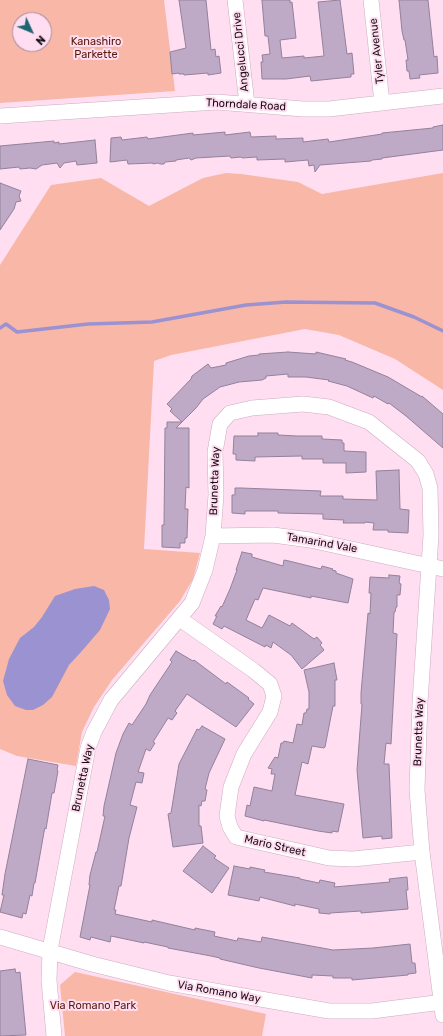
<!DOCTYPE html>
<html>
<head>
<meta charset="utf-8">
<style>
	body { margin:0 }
	#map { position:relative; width:443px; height:1036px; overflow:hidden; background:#ffdef1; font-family:Rubik,sans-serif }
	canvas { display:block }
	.north { position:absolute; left:12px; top:12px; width:40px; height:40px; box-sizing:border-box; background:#ffdef1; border:1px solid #a38a99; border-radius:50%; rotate:134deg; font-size:11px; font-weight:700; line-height:16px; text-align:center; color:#180d14 }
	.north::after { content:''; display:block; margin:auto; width:14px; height:18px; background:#1d6673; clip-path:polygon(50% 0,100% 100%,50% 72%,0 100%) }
</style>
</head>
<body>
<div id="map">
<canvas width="443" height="1036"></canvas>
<div class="north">N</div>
</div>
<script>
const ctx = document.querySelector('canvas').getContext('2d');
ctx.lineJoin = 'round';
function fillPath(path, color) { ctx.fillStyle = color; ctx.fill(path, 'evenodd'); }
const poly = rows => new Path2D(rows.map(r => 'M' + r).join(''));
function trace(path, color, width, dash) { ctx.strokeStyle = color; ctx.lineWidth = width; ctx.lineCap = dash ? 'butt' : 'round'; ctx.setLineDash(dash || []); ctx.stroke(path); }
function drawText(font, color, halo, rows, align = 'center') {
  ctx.font = font + ' Rubik,sans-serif'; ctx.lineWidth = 4; ctx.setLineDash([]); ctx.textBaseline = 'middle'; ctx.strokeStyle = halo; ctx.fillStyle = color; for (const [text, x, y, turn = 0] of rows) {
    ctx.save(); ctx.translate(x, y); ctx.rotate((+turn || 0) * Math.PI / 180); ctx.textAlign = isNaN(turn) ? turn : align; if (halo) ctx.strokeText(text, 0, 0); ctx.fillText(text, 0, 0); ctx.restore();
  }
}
fillPath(poly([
	[0,0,164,0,175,91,0,103],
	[20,20,44,20,44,44,20,44],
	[226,173,241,174,298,182,322,194,443,173,443,390,395,359,339,335,305,329,171,355,154,361,144,549,200,553,193,579,180,601,112,680,94,707,82,732,76,766,17,756,0,749,0,265,51,185,101,178,149,206,203,178],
	[75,972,266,1014,262,1036,65,1036,60,985]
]), '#f8b7a7');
fillPath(poly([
	[94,586,104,590,109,600,110,609,100,630,81,652,69,665,52,697,43,705,33,710,26,710,15,706,7,695,3,681,9,659,20,638,34,627,42,617,55,596,75,589]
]), '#9b92d2');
trace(poly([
	[0,328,6,324,17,332,88,324,152,322,246,305,286,302,375,303,414,317,443,331]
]), '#9b92d2', 3.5);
const building = poly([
	[179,0,206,0,211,50,215,49,216,57,219,56,221,73,208,75,208,73,184,75,184,74,179,74,179,73,172,74,170,52,186,48,179,0],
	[262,0,290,0,290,3,292,2,296,38,280,40,282,58,304,56,304,58,324,56,318,2,340,0,347,54,352,53,354,74,351,74,351,77,311,81,310,76,286,79,262,79,261,62,263,62,262,55,270,54,268,36,265,36,262,0],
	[399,0,428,0,434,57,437,56,438,73,419,75,420,78,410,79,409,71,407,71,406,60,408,60,405,40,404,40,402,31,399,0],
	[443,125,443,150,382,158,382,159,372,160,371,161,320,165,315,172,314,165,309,166,308,160,285,162,285,159,257,160,257,157,242,158,241,157,231,158,230,156,196,158,191,160,189,158,176,160,176,161,165,162,164,164,160,164,158,163,153,164,153,163,128,164,127,160,110,162,111,138,121,137,122,140,147,137,148,139,193,133,193,135,225,132,225,135,250,132,251,137,276,136,276,139,303,138,303,142,328,139,329,142,382,134,382,133,433,128,433,127,443,125],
	[95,140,97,163,77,165,76,161,64,163,60,168,57,163,42,165,36,169,30,168,20,169,19,167,0,169,0,146,54,141,54,143,59,142,59,144,95,140],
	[0,183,21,191,19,196,21,201,16,202,14,209,0,230,0,183],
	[288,352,316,354,316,352,346,359,345,360,352,362,388,377,422,397,422,396,443,414,443,448,406,416,389,403,388,404,374,396,373,398,347,386,328,381,329,380,306,377,288,377,288,374,266,376,266,378,262,380,239,382,220,387,203,399,196,408,176,428,189,428,189,488,186,487,185,509,188,509,187,538,185,538,185,543,180,543,180,548,162,547,162,525,164,525,165,428,167,428,167,422,182,422,170,411,172,409,167,404,191,379,192,376,208,364,211,368,226,365,226,363,249,356,259,355,259,354,288,352],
	[258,433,278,433,278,435,297,436,322,436,322,439,342,440,342,443,344,443,344,451,366,452,366,472,346,473,346,463,323,463,323,459,302,459,302,456,255,457,255,461,236,460,236,454,233,454,234,436,258,436,258,433],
	[399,470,400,509,409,510,408,533,388,532,388,530,373,530,374,523,365,522,365,523,343,523,344,520,323,519,323,514,278,513,278,511,245,511,245,514,232,513,232,495,235,495,235,488,241,488,321,491,320,496,343,496,343,499,377,500,376,471,399,470],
	[242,552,252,554,252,557,283,566,284,560,289,561,321,569,322,566,333,569,332,570,336,571,336,573,353,579,348,603,311,596,311,598,263,588,258,600,255,599,246,620,262,628,269,615,290,626,292,623,314,639,317,637,322,643,320,645,324,650,302,669,291,655,273,642,271,648,266,645,265,647,224,626,222,629,213,624,217,616,215,616,221,606,222,607,230,589,237,570,236,570,242,552],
	[389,575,400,576,399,583,401,584,400,595,397,595,397,607,396,607,395,612,394,612,393,633,397,634,391,744,386,743,384,764,389,764,392,838,382,839,382,836,363,838,357,770,362,704,361,704,361,693,368,613,370,614,371,593,369,593,370,577,389,578,389,575],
	[176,651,193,661,194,660,226,684,227,682,249,698,248,699,254,704,236,727,187,694,175,711,177,713,172,720,168,718,153,742,155,743,150,751,146,749,138,772,144,773,142,783,136,782,130,805,137,807,129,838,121,886,119,886,114,910,116,910,115,914,152,922,152,920,195,930,195,928,215,932,214,936,237,941,238,938,261,942,262,937,333,950,373,948,410,944,412,963,415,963,416,973,408,974,408,975,352,980,352,978,333,978,333,976,312,975,312,978,259,968,220,959,220,958,211,956,168,948,168,947,144,942,144,943,111,936,110,942,91,937,90,940,80,937,90,885,89,885,90,875,96,852,97,852,105,816,103,816,104,806,116,753,123,734,129,723,132,725,146,704,150,695,172,662,170,660,176,651],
	[334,663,337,680,335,680,335,706,333,706,325,747,324,748,312,746,308,764,302,762,295,795,344,804,338,832,332,831,332,833,318,831,264,820,264,821,245,816,247,805,250,806,254,787,272,791,275,774,271,774,272,769,268,768,275,757,278,758,281,743,283,743,284,741,293,743,297,724,302,725,304,713,306,713,307,709,309,709,309,692,304,670,334,663],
	[202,726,225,739,209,773,205,789,207,790,205,801,202,801,201,806,199,805,199,826,201,826,203,843,173,847,168,814,171,813,179,764,197,729,199,730,202,726],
	[28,759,58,765,57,770,58,771,54,793,52,793,46,829,45,828,44,832,35,883,34,883,32,896,30,895,26,914,23,913,22,918,0,912,4,895,2,895,5,874,28,759],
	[203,846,216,856,214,858,229,868,212,893,183,871,203,846],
	[234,866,250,869,250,867,265,870,264,872,300,878,300,879,319,883,320,880,335,883,334,887,390,882,389,879,407,877,408,890,406,890,408,909,361,913,361,911,330,913,330,914,319,913,319,909,295,904,295,906,260,897,259,901,228,895,234,866],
	[15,969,16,973,20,972,26,1035,0,1036,0,971,15,969]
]);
fillPath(building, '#beaac6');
trace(building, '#93819b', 1);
const minor = poly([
	[235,0,247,104],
	[371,0,382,103],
	[0,116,217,102,303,109,329,109,443,96],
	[213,536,273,535,310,540,443,569],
	[180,619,253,670,270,684,274,696,270,712,244,754,231,787,227,816,230,827,236,837,329,858,353,859,422,852],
	[0,937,92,964,169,983,329,1011,372,1011,443,1002],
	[54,1036,49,980,50,950,88,748,94,732,111,700,192,603,205,570,213,536,216,495,215,452,220,424,230,413,252,408,303,404,329,407,369,422,418,461,426,474,430,488,431,535,420,702,417,790,422,852,443,1015]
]);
trace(minor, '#ccacbf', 16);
trace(minor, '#fff', 15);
drawText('11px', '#591708', '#ffdef1', [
	["Kanashiro",96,42],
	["Parkette",96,55],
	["Via Romano Park",93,1006]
]);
drawText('11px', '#180d14', '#ffdef1', [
	["Tyler Avenue",377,51,-96],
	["Angelucci Drive",241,52,-96],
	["Thorndale Road",246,105,3],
	["Brunetta Way",215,481,-88],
	["Tamarind Vale",322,543,10],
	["Brunetta Way",419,732,-88],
	["Brunetta Way",83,778,-78],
	["Mario Street",275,846,13],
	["Via Romano Way",219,992,10]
]);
</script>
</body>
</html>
